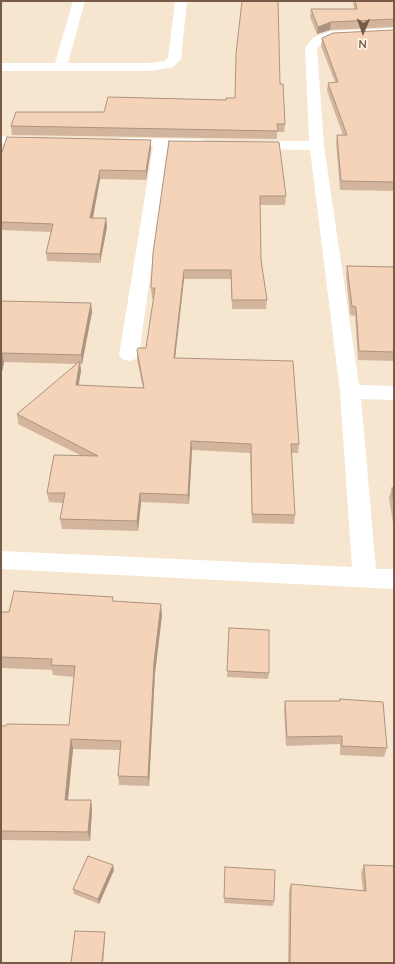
<!DOCTYPE html>
<html>
<head>
<meta charset="utf-8">
<style>
	body { margin:0 }
	#map { position:relative; width:395px; height:964px; overflow:hidden; background:#fef4e2; font-family:Lato,sans-serif }
	canvas { display:block }
	.frame { position:absolute; inset:0; border:2px solid #775a47; pointer-events:none }
	.north { position:absolute; left:343px; top:12px; width:40px; height:40px; -webkit-text-stroke:3px #fff8ea; paint-order:stroke; rotate:182deg; font-size:11px; font-weight:700; line-height:16px; text-align:center; color:#775a47 }
	.north::after { content:''; display:block; margin:auto; width:14px; height:18px; background:#775a47; clip-path:polygon(50% 0,100% 100%,50% 72%,0 100%) }
</style>
</head>
<body>
<div id="map">
<canvas width="395" height="964"></canvas>
<div class="frame"></div>
<div class="north">N</div>
</div>
<script>
const ctx = document.querySelector('canvas').getContext('2d');
ctx.lineJoin = 'round';
function fillPath(path, color) { ctx.fillStyle = color; ctx.fill(path, 'evenodd'); }
const poly = rows => new Path2D(rows.map(r => 'M' + r).join(''));
function trace(path, color, width, dash) { ctx.strokeStyle = color; ctx.lineWidth = width; ctx.lineCap = dash ? 'butt' : 'round'; ctx.setLineDash(dash || []); ctx.stroke(path); }
fillPath(poly([
	[1,1,394,1,394,963,1,963]
]), '#f6e6d0');
fillPath(poly([
	[73,1,85,1,68,63,150,63,164,61,168,58,175,1,187,1,181,59,173,67,150,71,1,71,1,63,55,63,73,1],
	[394,28,394,36,332,39,322,43,317,49,324,146,359,385,394,386,394,400,361,399,376,569,394,569,394,589,1,569,1,551,352,567,340,392,310,150,250,149,245,148,243,145,245,142,250,141,309,141,305,48,314,37,330,31,394,28],
	[1,136,36,137,41,138,43,141,41,144,36,145,1,144,1,136],
	[122,138,199,139,204,140,206,143,204,146,199,147,168,147,139,355,136,359,129,361,122,359,119,355,153,147,117,145,115,142,117,139,122,138]
]), '#fff');
fillPath(poly([
	[353,1,394,1,394,27,330,30,317,34,310,17,311,9,354,9],
	[394,30,394,191,340,190,336,143,337,135,343,135,327,91,328,83,335,82,321,46,322,38],
	[280,84,285,124,284,132,277,132,277,139,12,135,11,126,104,112,226,100,235,98],
	[169,141,286,196,285,205,260,205,261,260,267,300,266,309,232,309,231,279,184,279,175,358,299,444,298,453,291,453,295,515,294,524,252,523,250,453,192,450,189,504,141,502,138,531,62,529,60,519,63,503,49,502,47,493,80,455,18,424,17,414,77,364,4,362,1,377,1,301,91,303,92,312,82,364,80,364,81,371,78,386,143,388,137,360,137,350,146,348,154,298,152,298,151,288],
	[151,148,146,180,100,179,93,218,106,218,107,227,100,263,47,261,46,253,51,232,1,230,1,155],
	[347,266,394,267,394,361,358,360,355,316,350,315,346,275],
	[392,488,394,488,394,523,393,523,389,498],
	[113,601,162,615,155,673,149,786,119,785,118,776,120,750,73,749,68,800,91,800,92,810,90,841,1,840,1,726,69,725,74,677,53,675,52,670,2,668,1,665,1,612,9,612],
	[229,628,269,673,268,679,227,677],
	[285,701,387,748,384,757,340,755,340,744,286,746,284,709],
	[364,865,394,963,288,963,289,891,291,884,363,891,361,873],
	[225,867,274,901,273,906,224,903],
	[114,870,99,904,74,894,73,889]
]), '#d3b59e');
fillPath(poly([
	[331,22,330,30,317,34,318,27],
	[151,140,151,148,146,180,146,171],
	[100,170,100,179,91,227,90,218],
	[106,218,107,227,100,263,100,254],
	[184,270,184,279,174,367,174,358],
	[91,303,92,312,82,364,81,355],
	[2,353,4,362,1,377,1,359],
	[80,361,81,371,77,395,76,385],
	[191,441,192,450,189,504,188,495],
	[140,493,141,502,138,531,137,521],
	[161,604,162,615,155,673,149,786,148,777,154,662],
	[71,739,73,749,67,809,65,800],
	[91,800,92,810,90,841,88,832],
	[113,865,114,870,99,904,98,899],
	[105,932,105,937,103,963,102,963]
]), '#ac9481');
const building = poly([
	[242,1,278,1,280,84,283,84,285,124,277,124,278,131,11,126,16,112,104,112,108,97,226,100,226,98,235,98,236,54,242,1],
	[355,1,394,1,394,19,331,22,318,27,311,9,357,9,355,1],
	[394,30,394,182,341,181,337,135,347,135,328,83,338,82,322,38,333,33,394,30],
	[7,137,151,140,146,171,100,170,90,218,106,218,100,254,46,253,53,224,1,222,1,155,7,137],
	[169,141,279,142,286,196,260,196,261,260,267,300,232,300,231,270,184,270,174,358,293,361,299,444,291,444,295,515,252,514,251,444,191,441,188,495,140,493,137,521,60,519,65,493,47,493,54,455,98,456,17,414,80,361,76,385,144,388,137,350,138,348,146,348,155,288,151,288,153,253,169,141],
	[347,266,394,267,394,352,359,351,356,307,352,306,347,266],
	[1,301,91,303,81,355,2,353,1,359,1,301],
	[392,488,394,488,394,505,392,488],
	[14,591,113,597,112,601,161,604,154,662,148,777,118,776,121,741,71,739,65,800,91,800,88,832,1,831,1,726,6,726,7,724,69,725,75,666,51,665,52,659,1,657,1,612,9,612,14,591],
	[229,628,269,630,269,673,227,671,229,628],
	[340,699,383,702,387,748,342,746,342,736,287,737,285,701,340,701,340,699],
	[88,856,113,865,98,899,73,889,88,856],
	[364,865,394,866,394,963,290,963,291,884,366,891,364,865],
	[225,867,275,870,274,901,224,898,225,867],
	[75,931,105,932,102,963,71,963,75,931]
]);
fillPath(building, '#f5d3b8');
trace(building, '#ac9481', 1);
</script>
</body>
</html>
